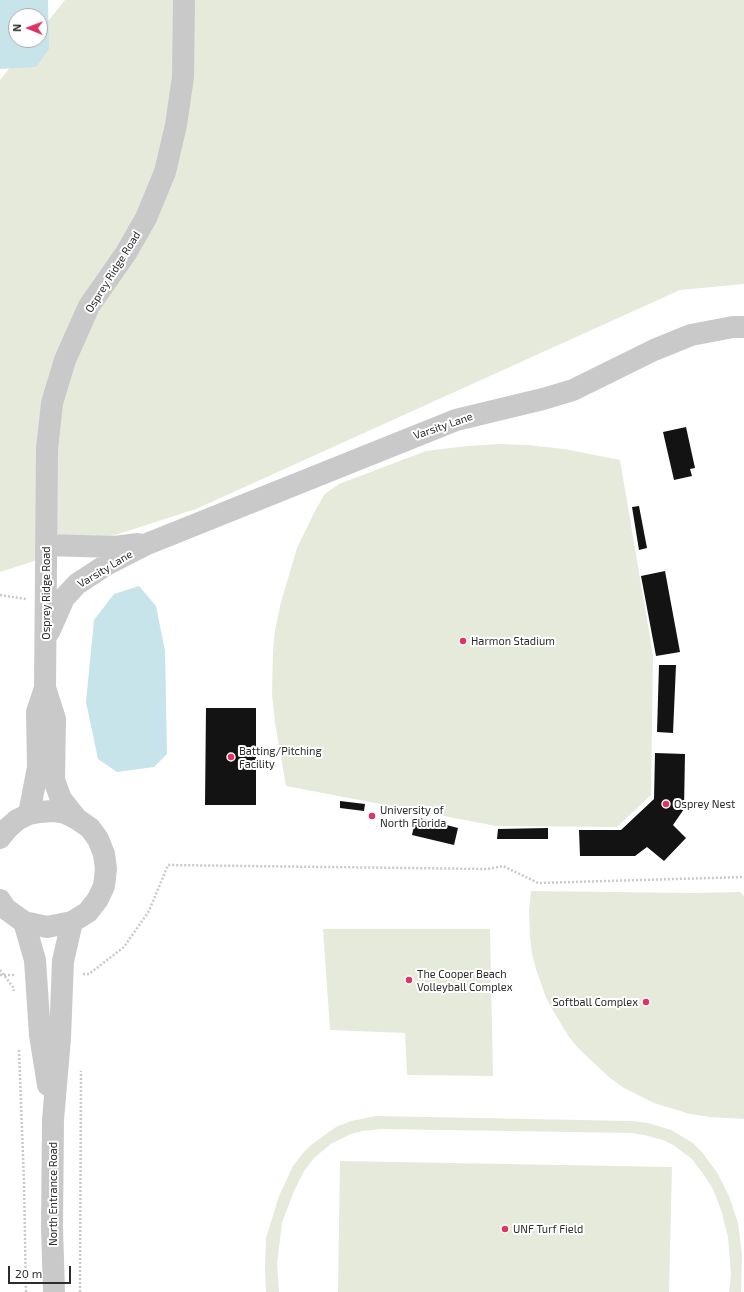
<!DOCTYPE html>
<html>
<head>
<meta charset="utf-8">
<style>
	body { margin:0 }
	#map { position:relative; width:744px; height:1292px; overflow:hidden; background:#fff; font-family:"Exo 2",sans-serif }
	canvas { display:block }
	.north { position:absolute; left:8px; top:8px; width:40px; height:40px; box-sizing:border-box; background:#fff; border:1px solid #ababab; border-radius:50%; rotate:271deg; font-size:11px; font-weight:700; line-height:16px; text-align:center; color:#2c2c2c }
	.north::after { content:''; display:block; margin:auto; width:14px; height:18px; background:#df3366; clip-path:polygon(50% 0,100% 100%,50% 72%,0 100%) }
	.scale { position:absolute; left:8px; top:1266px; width:63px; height:18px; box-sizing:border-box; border:2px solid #2c2c2c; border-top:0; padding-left:5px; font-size:12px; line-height:14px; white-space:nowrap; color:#2c2c2c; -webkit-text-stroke:3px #fff; paint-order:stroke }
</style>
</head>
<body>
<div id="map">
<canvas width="744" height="1292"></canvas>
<div class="north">N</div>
<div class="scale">20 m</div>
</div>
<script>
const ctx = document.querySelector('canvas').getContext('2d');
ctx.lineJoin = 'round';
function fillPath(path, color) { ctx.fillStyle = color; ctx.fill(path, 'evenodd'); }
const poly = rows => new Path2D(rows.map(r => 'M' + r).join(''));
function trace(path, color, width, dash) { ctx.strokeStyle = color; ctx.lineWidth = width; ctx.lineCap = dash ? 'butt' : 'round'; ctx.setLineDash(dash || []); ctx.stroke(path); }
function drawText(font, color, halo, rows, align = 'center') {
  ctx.font = font + ' "Exo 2",sans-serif'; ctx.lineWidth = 4; ctx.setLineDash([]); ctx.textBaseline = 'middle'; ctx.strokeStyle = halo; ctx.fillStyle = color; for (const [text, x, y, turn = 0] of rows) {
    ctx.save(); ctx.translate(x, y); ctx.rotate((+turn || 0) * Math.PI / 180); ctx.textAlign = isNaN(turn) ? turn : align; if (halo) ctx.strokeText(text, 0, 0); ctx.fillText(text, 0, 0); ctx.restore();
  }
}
fillPath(poly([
	[65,0,744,0,744,284,680,290,196,509,0,572,0,80,32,40,40,40,40,31],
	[500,444,528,445,564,449,620,460,653,655,651,795,617,827,496,826,286,786,275,723,272,694,273,652,275,630,281,602,297,548,316,509,325,494,339,484,426,451,467,446],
	[531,891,693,893,740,892,744,896,744,1119,710,1117,690,1114,654,1103,624,1088,610,1078,578,1048,569,1037,552,1009,545,995,536,969,532,954,530,938,529,911],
	[323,929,490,929,493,1076,407,1075,405,1033,330,1030],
	[376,1116,632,1121,648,1123,671,1130,693,1143,702,1152,718,1174,729,1196,738,1223,742,1254,741,1292,729,1292,731,1275,728,1237,722,1213,713,1189,706,1178,692,1159,673,1145,663,1140,644,1135,632,1133,380,1129,363,1131,351,1134,331,1144,315,1157,304,1171,294,1191,282,1223,277,1264,279,1292,266,1292,265,1267,266,1238,279,1196,293,1166,302,1154,311,1145,336,1127,351,1121],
	[340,1161,672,1167,669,1292,338,1292]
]), '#e6eada');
fillPath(poly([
	[0,0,48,0,49,49,36,67,0,69],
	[16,16,40,16,40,40,16,40],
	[139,586,156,606,165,651,167,754,154,767,117,772,98,759,86,702,94,620,114,594]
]), '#c6e4e9');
fillPath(poly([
	[686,427,695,468,690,469,692,476,674,480,663,432],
	[639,506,647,548,639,550,632,507],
	[665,571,680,652,656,656,641,576],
	[659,665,676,665,673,733,657,732],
	[206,708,256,708,256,805,205,805],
	[655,753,685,754,684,809,673,825,686,838,664,861,647,847,635,856,580,856,579,830,621,830,654,799],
	[340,801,365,804,364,811,340,808],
	[416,817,458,828,454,845,412,835],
	[548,828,548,839,497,839,498,829]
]), '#131313');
trace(poly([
	[0,595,26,599],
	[0,970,13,987,14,991],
	[83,974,89,974,124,947,149,911,168,865,488,869,503,866,538,883,744,877],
	[0,975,14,975],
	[19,1050,24,1182,26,1292],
	[80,1292,81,1071]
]), '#c9c9c9', 2.5, [2, 2]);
trace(poly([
	[46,545,114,547,138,544],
	[49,632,64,598,77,584,106,565,147,544,456,420,543,399,573,390,654,350,691,335,733,327,744,327],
	[29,814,38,767,37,712,45,688],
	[77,819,61,799,54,780,55,719,45,688,47,449,52,403,65,360,89,306,126,253,146,218,165,172,176,125,183,77,184,0],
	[0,838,8,828,17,820,29,814,40,812,53,811,65,813,77,819,90,828,98,839,104,854,106,869,104,886,98,899,88,912,72,922,47,927,24,922,6,909,0,900],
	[24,922,35,960,40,1035,48,1085],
	[54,1292,52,1227,53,1120,60,1038,63,961,72,922]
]), '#c9c9c9', 22);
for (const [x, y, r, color] of [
	[463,641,4,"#df3366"],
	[231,757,4,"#df3366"],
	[666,804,4,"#df3366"],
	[372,816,4,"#df3366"],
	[409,980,4,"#df3366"],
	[646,1002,4,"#df3366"],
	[505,1229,4,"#df3366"]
]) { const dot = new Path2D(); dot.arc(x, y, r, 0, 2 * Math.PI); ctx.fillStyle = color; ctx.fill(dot); trace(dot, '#fff', 1.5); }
drawText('11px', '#2c2c2c', '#fff', [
	["Osprey Ridge Road",113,272,-58],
	["Varsity Lane",443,426,-19],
	["Varsity Lane",105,569,-31],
	["Osprey Ridge Road",46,593,-90],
	["North Entrance Road",53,1194,-90]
]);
drawText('11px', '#2c2c2c', '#fff', [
	["Harmon Stadium",471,641],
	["Batting/Pitching",239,751],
	["Facility",239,764],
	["Osprey Nest",674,804],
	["University of",380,810],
	["North Florida",380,823],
	["The Cooper Beach",417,974],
	["Volleyball Complex",417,987],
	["Softball Complex",638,1002,"right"],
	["UNF Turf Field",513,1229]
], 'left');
</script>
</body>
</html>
